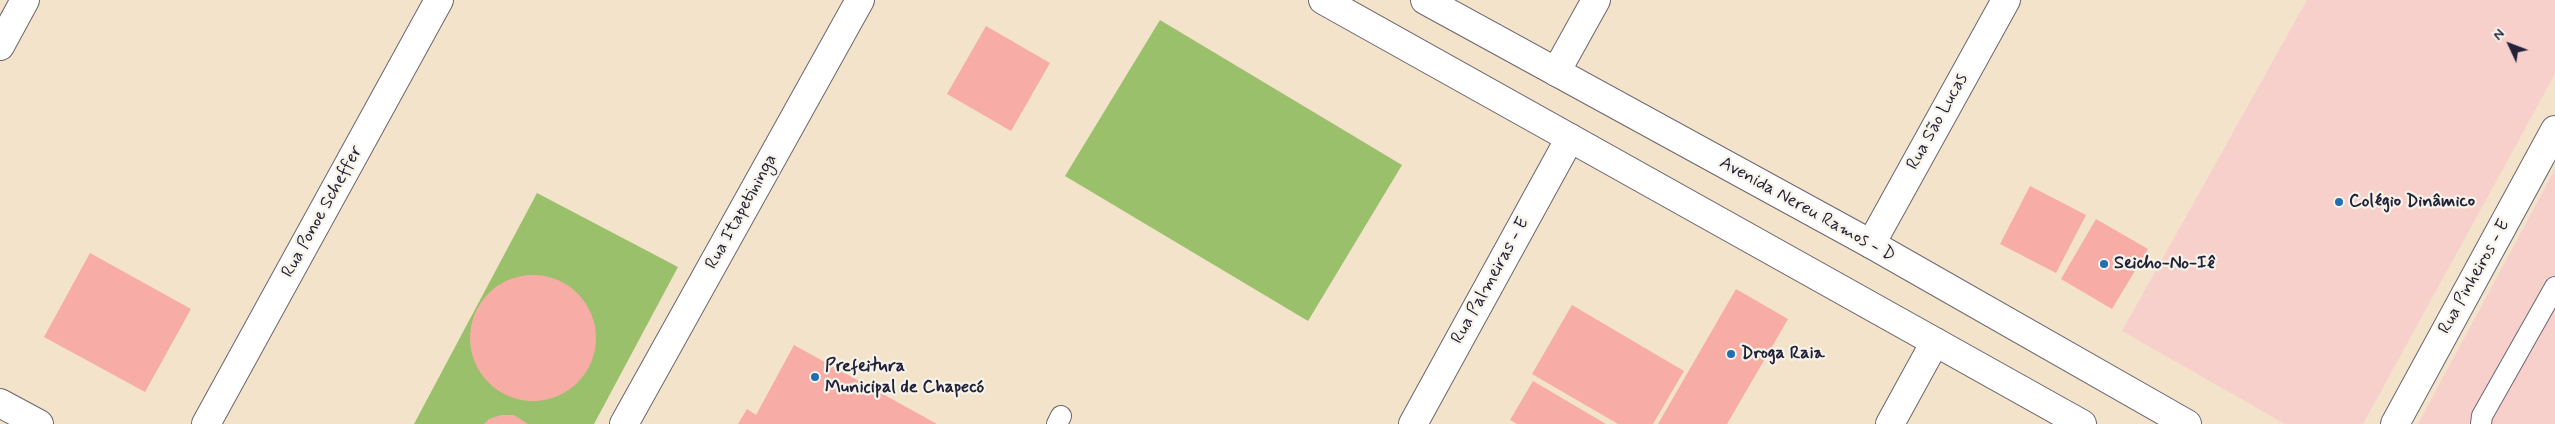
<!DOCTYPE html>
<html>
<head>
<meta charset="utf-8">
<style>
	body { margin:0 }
	#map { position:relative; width:2555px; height:424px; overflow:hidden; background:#f3e3cb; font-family:Mynerve,sans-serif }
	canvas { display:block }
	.north { position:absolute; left:2485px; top:20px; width:50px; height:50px; -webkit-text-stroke:4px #f7f3e8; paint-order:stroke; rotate:313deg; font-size:14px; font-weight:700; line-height:20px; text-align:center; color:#22223b }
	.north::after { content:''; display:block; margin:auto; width:18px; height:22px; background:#22223b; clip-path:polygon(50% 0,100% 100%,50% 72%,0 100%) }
</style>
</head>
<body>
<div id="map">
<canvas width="2555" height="424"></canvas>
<div class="north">N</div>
</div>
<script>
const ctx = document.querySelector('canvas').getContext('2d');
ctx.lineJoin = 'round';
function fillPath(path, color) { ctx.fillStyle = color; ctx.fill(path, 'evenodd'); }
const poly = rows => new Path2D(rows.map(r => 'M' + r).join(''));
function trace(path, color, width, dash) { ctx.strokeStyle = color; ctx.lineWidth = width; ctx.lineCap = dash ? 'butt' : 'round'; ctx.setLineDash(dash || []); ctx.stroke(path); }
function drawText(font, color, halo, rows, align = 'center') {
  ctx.font = font + ' Mynerve,sans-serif'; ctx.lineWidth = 4.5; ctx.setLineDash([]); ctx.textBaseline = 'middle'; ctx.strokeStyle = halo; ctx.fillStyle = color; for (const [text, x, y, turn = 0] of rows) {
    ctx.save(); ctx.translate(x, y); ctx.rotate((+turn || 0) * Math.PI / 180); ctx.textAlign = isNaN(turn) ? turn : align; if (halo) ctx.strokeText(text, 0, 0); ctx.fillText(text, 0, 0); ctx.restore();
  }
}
fillPath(poly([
	[2307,0,2555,0,2555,74,2363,424,2285,424,2122,331],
	[2555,169,2555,424,2418,424]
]), '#f7d0cb');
fillPath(poly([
	[1160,20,1402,165,1308,321,1065,176],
	[537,193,678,267,594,424,414,424]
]), '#9bc06b');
fillPath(poly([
	[986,26,1050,63,1011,131,947,94],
	[2030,186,2086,215,2056,273,2000,244],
	[2096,219,2148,249,2112,309,2061,279],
	[90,253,191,309,145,392,44,337],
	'470 338a63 63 0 1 1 126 0a63 63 0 1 1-126 0Z',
	[1736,289,1788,319,1727,424,1658,424],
	[1572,305,1684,371,1653,424,1618,424,1532,374],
	[794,345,937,424,738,424,747,409,756,415],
	[1533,381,1606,424,1517,424,1510,420],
	[501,415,514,415,528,424,484,424,489,419]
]), '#f7aca6');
const service = poly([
	[1057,424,1061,416],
	[2481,424,2482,416,2555,287]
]);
const minor = poly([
	[1556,72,1596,0],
	[1871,244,2006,0],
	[206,424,439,0],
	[624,424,860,0],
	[1413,424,1570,138],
	[1890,424,1935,342],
	[2395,424,2555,130]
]);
const tertiary = poly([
	[1323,0,2082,424],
	[1425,0,1871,244,2187,424],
	[0,46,25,0],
	[0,403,39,424]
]);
trace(service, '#6b666d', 22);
trace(minor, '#6b666d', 30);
trace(tertiary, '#6b666d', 30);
trace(service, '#fff', 20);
trace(minor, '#fff', 28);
trace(tertiary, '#fff', 28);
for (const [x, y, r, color] of [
	[2339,202,5,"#1f6fb2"],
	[2104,264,5,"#1f6fb2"],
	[1731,354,5,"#1f6fb2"],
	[815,377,5,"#1f6fb2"]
]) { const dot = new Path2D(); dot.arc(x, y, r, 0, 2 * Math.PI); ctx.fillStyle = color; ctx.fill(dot); trace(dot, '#f7f3e8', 2); }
drawText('18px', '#22223b', '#f7f3e8', [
	["Rua São Lucas",1938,122,-61],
	["Avenida Nereu Ramos - D",1807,210,29],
	["Rua Ponoe Scheffer",323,212,-61],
	["Rua Itapetininga",742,212,-61],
	["Rua Pinheiros - E",2475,277,-61],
	["Rua Palmeiras - E",1491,281,-61]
]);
drawText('bold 18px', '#22223b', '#f7f3e8', [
	["Colégio Dinâmico",2349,202],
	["Seicho-No-Iê",2114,264],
	["Droga Raia",1741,354],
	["Prefeitura",825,367],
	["Municipal de Chapecó",825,388]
], 'left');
</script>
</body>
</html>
